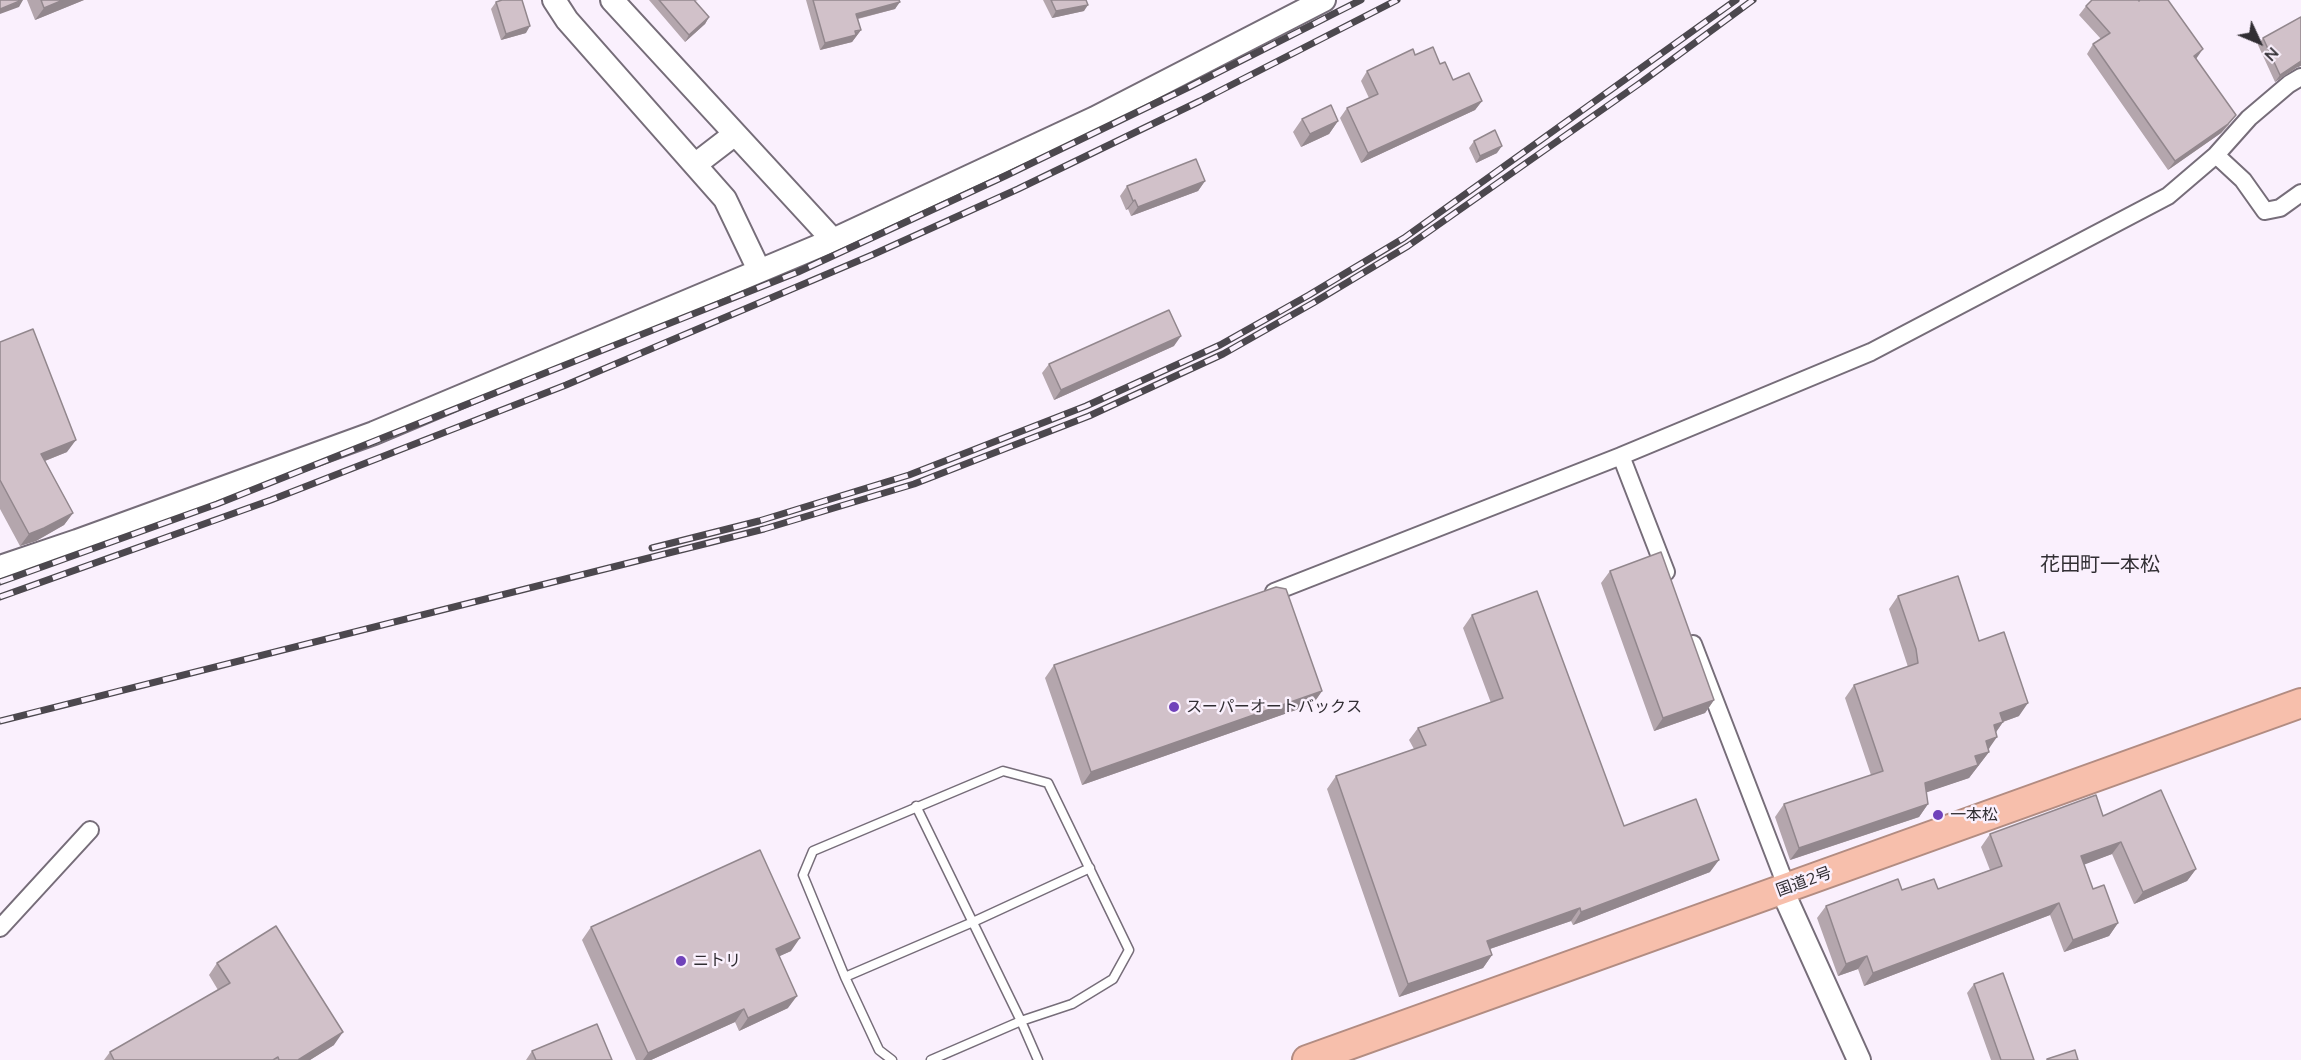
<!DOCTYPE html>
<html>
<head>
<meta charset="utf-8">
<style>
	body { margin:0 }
	#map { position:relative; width:2301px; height:1060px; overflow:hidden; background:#faf0fd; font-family:Mulish,sans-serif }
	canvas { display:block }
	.north { position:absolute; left:2229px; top:12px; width:60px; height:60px; -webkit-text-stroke:4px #faf0fd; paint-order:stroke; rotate:134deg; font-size:16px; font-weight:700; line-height:24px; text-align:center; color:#312e33 }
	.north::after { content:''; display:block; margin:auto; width:21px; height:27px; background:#312e33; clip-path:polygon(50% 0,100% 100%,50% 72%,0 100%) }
</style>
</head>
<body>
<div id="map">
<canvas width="2301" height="1060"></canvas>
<div class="north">N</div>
</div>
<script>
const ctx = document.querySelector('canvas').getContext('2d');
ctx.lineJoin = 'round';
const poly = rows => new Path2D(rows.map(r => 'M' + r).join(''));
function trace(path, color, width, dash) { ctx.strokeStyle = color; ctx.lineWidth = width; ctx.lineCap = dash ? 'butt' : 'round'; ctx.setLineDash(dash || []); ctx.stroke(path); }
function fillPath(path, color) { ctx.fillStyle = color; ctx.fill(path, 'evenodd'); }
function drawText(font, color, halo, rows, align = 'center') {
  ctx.font = font + ' Mulish,"Noto Sans JP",sans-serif'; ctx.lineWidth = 5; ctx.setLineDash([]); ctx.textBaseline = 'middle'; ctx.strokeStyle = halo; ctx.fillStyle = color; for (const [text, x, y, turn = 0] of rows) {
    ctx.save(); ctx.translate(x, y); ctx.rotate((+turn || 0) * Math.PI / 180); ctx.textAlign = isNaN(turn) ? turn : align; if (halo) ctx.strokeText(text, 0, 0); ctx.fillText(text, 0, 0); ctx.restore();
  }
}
const lane = poly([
	[916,806,1021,1021,1038,1060],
	[845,977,973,922,1090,868],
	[892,1060,879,1050,845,977,803,875,813,851,1003,771,1048,783,1129,950,1113,979,1072,1004,1021,1021,931,1060]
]);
const street = poly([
	[2216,155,2243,180,2265,211,2280,208,2301,193],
	[1621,456,1871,352,2168,196,2216,155,2249,118,2289,84,2301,77],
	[1274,592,1621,456,1666,572],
	[1693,644,1787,888],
	[0,928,90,830]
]);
const secondary = poly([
	[554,0,567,20,725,199,759,270],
	[612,0,833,240],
	[696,164,735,134],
	[0,567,77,541,374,433,833,240,1095,118,1324,0],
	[1782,890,1859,1060]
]);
const highway = poly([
	[1307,1060,2301,703]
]);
trace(lane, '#766d79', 11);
trace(street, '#766d79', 20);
trace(secondary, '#766d79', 26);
trace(highway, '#b28c82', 32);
trace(lane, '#fff', 8);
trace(street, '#fff', 16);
trace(secondary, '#fff', 22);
trace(highway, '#f7bfac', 28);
const rail = poly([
	[652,548,759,521,909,475,1086,406,1220,345,1309,295,1404,238,1736,0],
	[0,582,217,504,798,272,1005,176,1189,87,1361,0],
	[0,597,271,500,566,385,872,255,1018,189,1200,101,1397,0],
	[0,721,764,529,914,484,1089,416,1223,354,1313,303,1408,246,1643,81,1753,0]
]);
trace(rail, '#4c484e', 7);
trace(rail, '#faf0fd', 4.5, [14]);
fillPath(poly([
	[27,0,84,0,35,20],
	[649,0,698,0,695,1,709,17,705,24,685,42],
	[806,0,899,0,895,9,858,19,861,30,852,42,820,50],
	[1043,0,1086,0,1084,11,1052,18],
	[2139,1,2169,1,2196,59,2229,125,2221,133,2168,170,2087,54,2093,44,2101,39,2079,15,2086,6],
	[496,2,526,33,501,40,491,9],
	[2263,38,2296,68,2275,82,2258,45],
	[1415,55,1440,64,1453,80,1482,101,1475,110,1361,163,1340,118,1347,108,1369,98,1361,81,1367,71],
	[1302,119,1338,121,1329,134,1301,147,1293,132],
	[1474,141,1497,153,1476,163,1469,148],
	[1205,181,1198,191,1131,216,1128,209,1126,210,1120,196,1127,186],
	[0,342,67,452,45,461,73,513,64,525,36,541,20,546,0,509],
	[1174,346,1054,400,1042,373,1049,364],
	[1610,571,1714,700,1705,713,1654,731,1601,583],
	[1898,596,1979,641,2019,716,2003,722,1996,732,1989,749,1989,752,1969,778,1926,792,1928,804,1919,817,1790,860,1775,817,1784,804,1871,775,1845,698,1854,685,1908,667,1889,609],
	[1472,615,1624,826,1710,872,1573,925,1571,921,1490,949,1492,955,1483,968,1399,997,1327,789,1336,776,1414,749,1409,740,1418,728,1491,703,1463,628],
	[1054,665,1322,691,1313,704,1082,785,1045,678],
	[2103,816,2196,869,2187,881,2134,904,2112,854,2084,864,2093,889,2118,923,2109,936,2064,952,2050,915,1864,986,1858,969,1838,976,1817,918,1826,906,1902,890,1938,889,1990,870,1981,847,1990,834],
	[591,927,791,951,779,956,788,1008,739,1031,735,1022,651,1060,636,1060,582,940],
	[217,963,334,1045,310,1060,104,1060,110,1052,218,990,209,975],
	[1974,984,2034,1060,1991,1060,1967,993],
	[532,1051,612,1060,526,1060]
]), '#b4a6ad');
fillPath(poly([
	[23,0,19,7,0,14,0,9],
	[63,0,84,0,35,20,44,8],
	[900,2,895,9,852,20,856,14],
	[1088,5,1084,11,1052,18,1056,11],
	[709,17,705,24,685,42,689,35],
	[530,26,526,33,501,40,506,34],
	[861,30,852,42,820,50,825,43],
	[2203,49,2196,59,2187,65,2194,56],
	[2301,61,2301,66,2296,68,2275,82,2280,75],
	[1482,101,1475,110,1361,163,1368,153],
	[2236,115,2221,133,2168,170,2175,161],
	[1338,121,1329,134,1301,147,1310,134],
	[1502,146,1497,153,1476,163,1480,156],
	[1205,181,1198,191,1131,216,1138,207],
	[1135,200,1128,209,1126,210,1133,201],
	[1181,336,1174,346,1054,400,1061,390],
	[76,440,67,452,32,466,41,454],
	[73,513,64,525,36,541,20,546,29,534],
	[1322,691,1313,704,1082,785,1091,772],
	[1714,700,1705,713,1654,731,1663,718],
	[2028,703,2019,716,1991,726,2000,713],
	[2003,722,1994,735,1994,725],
	[1997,737,1988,750,1986,741],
	[1989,752,1969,778,1916,796,1925,783,1975,756],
	[1928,804,1919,817,1790,860,1799,848],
	[2121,842,2112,854,2073,869,2081,856],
	[1719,860,1710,872,1573,925,1581,912],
	[2196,869,2187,881,2134,904,2143,892],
	[2059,903,2050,915,1864,986,1873,973],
	[1580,908,1571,921,1478,953,1487,941],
	[2118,923,2109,936,2064,952,2073,940],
	[800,938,791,951,767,962,776,949],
	[1492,955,1483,968,1399,997,1408,984],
	[1867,956,1858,969,1838,976,1846,964],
	[797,996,788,1008,739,1031,748,1018],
	[744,1009,735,1022,651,1060,643,1060,648,1053],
	[343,1032,334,1045,310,1060,298,1060]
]), '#92878d');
const building = poly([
	[0,0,22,0,0,9,0,0],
	[41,0,63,0,44,8,41,0],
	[502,0,522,0,530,26,506,34,496,2,502,0],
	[659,0,694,0,709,17,689,35,659,0],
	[813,0,899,0,900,2,856,14,861,30,855,31,856,35,825,43,813,0],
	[1051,0,1086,0,1088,5,1056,11,1051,0],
	[2092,0,2138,0,2139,1,2140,0,2168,0,2203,49,2194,56,2236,115,2228,124,2175,161,2093,44,2110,33,2086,6,2092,0],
	[2301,17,2301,61,2280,75,2263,38,2301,17],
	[1433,47,1440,64,1445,62,1453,80,1469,73,1482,101,1368,153,1347,108,1378,94,1367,71,1413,49,1415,55,1433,47],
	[1331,105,1338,121,1310,134,1302,119,1331,105],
	[1495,130,1502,146,1480,156,1474,141,1495,130],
	[1196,159,1205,181,1138,207,1135,200,1133,201,1127,186,1196,159],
	[1169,310,1181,336,1061,390,1049,364,1169,310],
	[33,329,76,440,41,454,73,513,44,528,29,534,0,480,0,342,33,329],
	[1661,552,1714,700,1663,718,1610,571,1661,552],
	[1958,576,1979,641,2004,632,2028,703,2000,713,2003,722,1994,725,1997,737,1986,741,1989,752,1975,756,1978,765,1925,783,1928,804,1799,848,1784,804,1883,771,1854,685,1918,663,1916,649,1898,596,1958,576],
	[1276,587,1286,589,1322,691,1091,772,1054,665,1276,587],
	[1537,591,1624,826,1696,799,1719,860,1581,912,1580,908,1487,941,1492,955,1408,984,1336,776,1426,745,1418,728,1503,698,1472,615,1537,591],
	[2161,790,2196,869,2143,892,2121,842,2081,856,2093,889,2104,885,2118,923,2073,940,2059,903,1873,973,1867,956,1846,964,1826,906,1898,879,1902,890,1934,879,1938,889,2002,866,1990,834,2096,795,2103,816,2161,790],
	[760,850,800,938,776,949,797,996,748,1018,744,1009,648,1053,591,927,760,850],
	[276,926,343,1032,298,1060,279,1060,278,1057,273,1060,114,1060,110,1052,230,983,217,963,276,926],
	[2003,973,2034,1060,2001,1060,1974,984,2003,973],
	[597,1024,612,1060,536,1060,532,1051,597,1024],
	[2075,1050,2078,1060,2047,1060,2047,1059,2075,1050]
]);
fillPath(building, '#d1c1c9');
trace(building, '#92878d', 1.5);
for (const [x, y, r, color] of [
	[1174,707,6,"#7042ba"],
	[1938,815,6,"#7042ba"],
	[681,961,6,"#7042ba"]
]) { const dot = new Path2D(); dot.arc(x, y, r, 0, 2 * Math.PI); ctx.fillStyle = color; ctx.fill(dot); trace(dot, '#faf0fd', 2); }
drawText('16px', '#312e33', '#faf0fd', [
	["スーパーオートバックス",1186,707],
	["一本松",1950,815],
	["ニトリ",693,961]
], 'left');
drawText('16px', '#312e33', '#faf0fd', [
	["国道2号",1804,882,-20]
]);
drawText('20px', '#312e33', '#faf0fd', [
	["花田町一本松",2100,565]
]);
</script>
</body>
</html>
